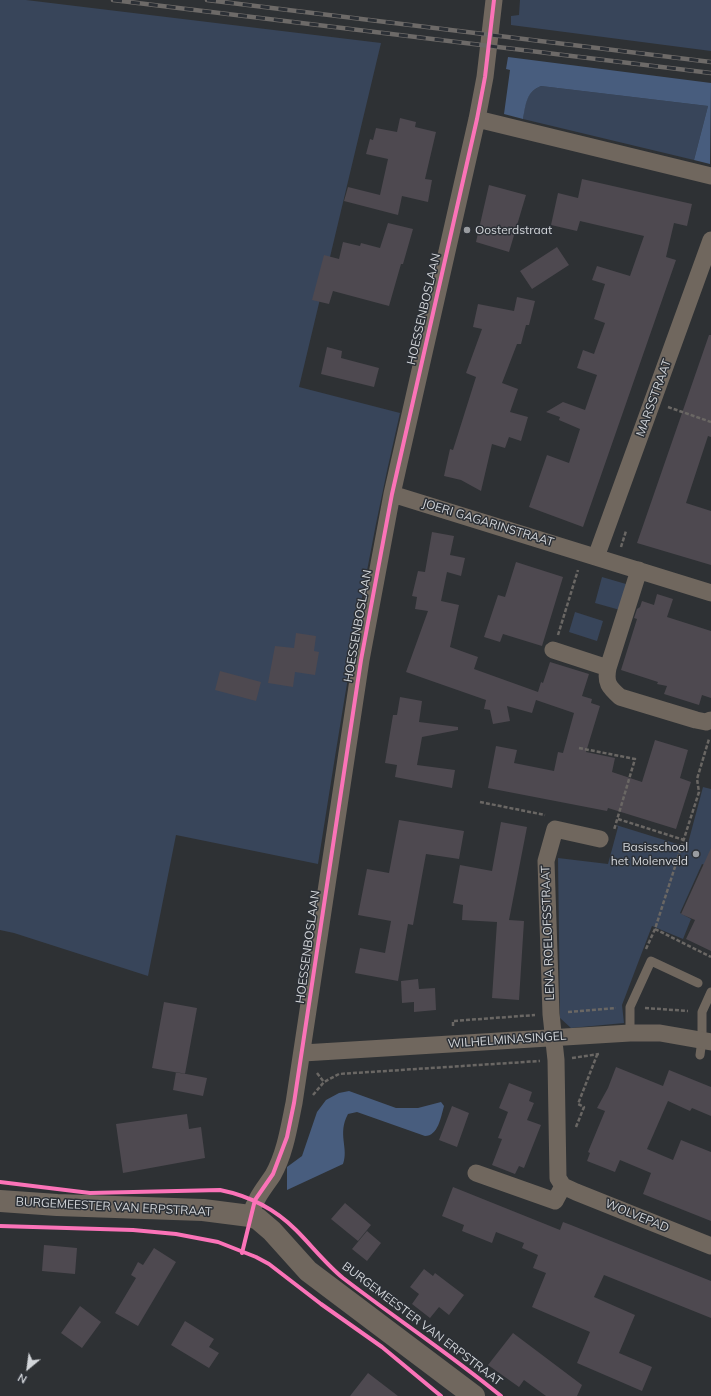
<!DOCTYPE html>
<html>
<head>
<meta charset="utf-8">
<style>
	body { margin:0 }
	#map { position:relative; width:711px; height:1396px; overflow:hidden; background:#2e3134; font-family:Mulish,sans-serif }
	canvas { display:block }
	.north { position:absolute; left:8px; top:1348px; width:40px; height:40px; -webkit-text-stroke:3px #2c3036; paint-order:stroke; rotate:209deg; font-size:11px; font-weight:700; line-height:16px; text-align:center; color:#d3d6da }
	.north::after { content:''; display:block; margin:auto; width:14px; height:18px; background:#d3d6da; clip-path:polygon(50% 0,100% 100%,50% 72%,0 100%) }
</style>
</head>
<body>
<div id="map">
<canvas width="711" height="1396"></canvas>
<div class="north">N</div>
</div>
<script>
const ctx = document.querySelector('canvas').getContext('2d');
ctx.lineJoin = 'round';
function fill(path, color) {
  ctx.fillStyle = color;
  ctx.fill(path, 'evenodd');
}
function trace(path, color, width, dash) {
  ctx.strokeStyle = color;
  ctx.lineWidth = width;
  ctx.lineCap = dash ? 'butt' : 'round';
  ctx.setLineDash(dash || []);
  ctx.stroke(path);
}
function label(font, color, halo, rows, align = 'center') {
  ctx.font = font + ' Mulish,sans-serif';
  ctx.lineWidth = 3;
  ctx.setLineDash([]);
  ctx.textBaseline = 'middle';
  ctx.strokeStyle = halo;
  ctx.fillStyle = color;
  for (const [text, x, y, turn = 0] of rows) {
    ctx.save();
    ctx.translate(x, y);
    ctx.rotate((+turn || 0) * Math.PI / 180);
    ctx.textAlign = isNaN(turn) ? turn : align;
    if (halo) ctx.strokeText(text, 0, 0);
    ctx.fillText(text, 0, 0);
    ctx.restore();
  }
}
const green = new Path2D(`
	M0,0H26L381,43L299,387L400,413C365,562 342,713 318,864L176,835L148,976L14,933L0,930Z
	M520,0H711V51L511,25V16L519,15Z
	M541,86L708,106L694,160L523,119C526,103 525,93 541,86Z
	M602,577L626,584L620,610L595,603Z
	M575,612L603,621L597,641L569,632Z
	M703,787L711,789V861L709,866L702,864L680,913L691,919L683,939L652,926L622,1005L624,1023L571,1028L560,1018L558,858L608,864L618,827L616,825L687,847Z`);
const forest = new Path2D(`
	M508,57L711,83L710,164L694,160L708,106L541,86C526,92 526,104 523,119L504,114L510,70L506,69Z
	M349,1091L396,1108H418L441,1102L444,1106C441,1117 438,1136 425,1136L357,1112L348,1114C337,1134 349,1148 343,1164L287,1190V1167L302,1156L317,1112L326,1100L339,1093Z`);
const building = new Path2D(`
	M400,118L416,122L415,127L436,132L425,179L432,180L428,202L402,196L398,215L344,201L348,187L380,195L388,159L366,154L370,139L373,140L376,128L397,132Z
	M582,179L692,204L687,226L674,223L666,257L676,260L583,527L529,507L547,455L569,463L580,429L559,420L560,417L546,412L563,402L585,410L597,375L577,368L583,350L594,354L605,323L594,319L605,284L592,280L597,266L630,276L644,236L580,221L577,231L551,225L558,193L578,198Z
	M489,185L526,195L509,252L476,242Z
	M388,223L413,229L403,264H401L389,306L333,291L329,304L312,300L324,255L339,259L343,242L360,246L361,243L380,248Z
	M557,247L569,265L532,289L520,271Z
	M517,297L535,301L529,325H526L521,344H517L502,383L518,389L510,412L528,417L521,441L509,437L505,448L492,444L481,491L461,480L444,476L450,449L453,450L476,377L466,373L482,329L473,327L478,304L514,311Z
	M709,335H711V437L708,436L686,503L711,511V565L637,543Z
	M327,347L342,351L341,358L379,368L374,387L321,374Z
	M432,532L454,536L450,555L465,558L461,576L447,572L441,601L459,605L450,647L478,657L474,669L538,692L541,682L543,683L550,662L589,674L582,696L592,699L591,703L600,706L586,752L615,758L612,772L642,782L655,740L688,750L680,778L691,782L676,829L608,808L607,811L488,788L496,746L517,750L514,763L554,771L558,752L563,753L574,713L536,700L532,713L507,706L510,721L493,724L490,710L484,709L486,700L406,672L428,611L415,609L417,597L412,596L418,571L425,572Z
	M516,562L563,577L542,646L503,634L500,642L484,637L498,595L505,597Z
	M657,594L673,599L667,617L711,631V698L702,695L699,705L664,694L667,686L657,684L658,682L621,670L637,619L634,618L637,609L640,607L642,601L654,605Z
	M296,633L316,636L314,651L319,652L315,675L295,672L293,687L268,683L275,646L294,648Z
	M220,671L261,682L256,701L215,690Z
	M400,697L422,701L419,722L458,727V730L422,737L417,765L455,770L452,788L395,777L397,765L385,763L393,715H397Z
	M399,820L464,831L459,859L426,854L413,925L408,924L398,981L355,973L360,948L385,953L391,921L358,915L367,869L389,873Z
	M501,822L527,827L509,920L524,921L519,1000L492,998L497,922L462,920L463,905L453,903L460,865L492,871Z
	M711,848V951L686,939L695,920L681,914Z
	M418,979L419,989L435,988L436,1010L414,1012V1002L402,1003L401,981Z
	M164,1002L197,1008L185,1074L152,1068Z
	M616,1067L663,1086L669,1070L711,1087V1116L692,1108L690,1111L668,1101L647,1149L673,1160L681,1140L711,1152V1221L643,1194L651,1173L620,1160L615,1172L587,1161L590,1153L588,1152L605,1111L597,1108L608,1088Z
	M176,1072L207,1078L203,1096L173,1090Z
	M509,1083L532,1092L529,1101L534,1103L527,1120L541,1125L524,1168L519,1166L515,1174L492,1165L502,1139L498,1138L508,1112L499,1108Z
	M452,1106L469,1113L457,1147L439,1140Z
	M187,1114L189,1129L201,1127L205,1158L123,1173L116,1124Z
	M453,1187L560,1230L563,1222L571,1225L711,1281V1318L604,1275L594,1297L635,1315L619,1353L652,1367L642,1391L577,1363L590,1332L532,1307L546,1273L533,1268L538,1255L522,1248L524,1243L496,1232L492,1243L462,1231L464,1225L442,1216Z
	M345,1203L371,1225L358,1241L331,1219Z
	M367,1231L381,1243L367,1261L352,1249Z
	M44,1245L77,1248L75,1274L42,1271Z
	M154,1248L176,1262L138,1326L115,1313L136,1278L131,1275L138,1262L143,1265Z
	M424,1269L433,1276L435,1273L464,1295L449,1315L439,1307L430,1318L412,1304L419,1294L410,1287Z
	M80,1306L101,1322L82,1348L61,1333Z
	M185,1321L214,1339L209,1347L219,1353L209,1368L171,1345Z
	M513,1333L582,1385L577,1396H546L524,1380L519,1387L488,1365Z
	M368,1373L398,1396H350Z`);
const path = new Path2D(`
	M668,407L711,422
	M621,547L626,531
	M558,635L578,570
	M579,748L635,759L614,830
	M480,802L545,815
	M618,819L684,840
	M655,929L711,957
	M646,949L655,929L699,792L697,779L709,739
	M645,1008L688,1011
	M568,1012L616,1008
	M453,1026V1021L535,1015
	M572,1058L599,1054
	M317,1073L324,1082
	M313,1095L324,1082L339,1074L540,1061
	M576,1127L584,1107L578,1104L597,1055`);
const service = new Path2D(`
	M630,1033V1007L651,961L698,983
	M700,1055L702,1040V1012L711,992`);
const minor = new Path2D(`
	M477,119L711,176
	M392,494L711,593
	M596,557L711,240
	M639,570L608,668C605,683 609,687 620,697L696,720L706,722L711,720
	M553,650L608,668
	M600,839L555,829L546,861L551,1014L556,1060L558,1178L563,1186L576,1192L711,1246
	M303,1053L630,1033H660L711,1042
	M476,1173L555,1201L563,1186
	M250,1216C256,1197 263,1190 273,1175C285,1154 289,1127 294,1103L361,660L392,494L477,119L485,77L494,0`);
const tertiary = new Path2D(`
	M0,1201L57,1205L203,1210L250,1216L258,1219L272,1231L308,1271L474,1396`);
const rail = new Path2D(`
	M113,0L711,73
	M207,0L711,62`);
const cycleway = new Path2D(`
	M0,1182L90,1193L220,1190C250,1196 275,1209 296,1230C312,1246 326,1264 343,1278C395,1318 450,1354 501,1396
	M0,1226L133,1230L176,1234L218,1242L256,1257L269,1264L321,1304L382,1347L441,1396
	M242,1253L255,1200L273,1174L287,1137L294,1103L361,660L392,494L477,119L485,77L494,0`);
const markers = [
	[467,230,4,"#999ca0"],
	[696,854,4,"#999ca0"]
];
const poiNames = [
	["Oosterdstraat",475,230],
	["Basisschool",688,847,"right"],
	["het Molenveld",688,861,"right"]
];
const streetNames = [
	["HOESSENBOSLAAN",424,309,-77],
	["MARSSTRAAT",654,398,-70],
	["JOERI GAGARINSTRAAT",488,523,17],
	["HOESSENBOSLAAN",358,626,-80],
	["LENA ROELOFSSTRAAT",548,933,-92],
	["HOESSENBOSLAAN",308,947,-82],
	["WILHELMINASINGEL",507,1040,-4],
	["BURGEMEESTER VAN ERPSTRAAT",114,1207,3],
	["WOLVEPAD",637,1216,22],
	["BURGEMEESTER VAN ERPSTRAAT",422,1324,37]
];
fill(green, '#38455a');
fill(forest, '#485d7e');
fill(building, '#4e4950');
trace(path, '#6a6764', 2.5, [4, 2]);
trace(service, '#70675e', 9);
trace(minor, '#70675e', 17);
trace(tertiary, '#70675e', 22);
trace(rail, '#6d6a68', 4.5);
trace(rail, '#2c3036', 3, [9]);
trace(cycleway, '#fb73b8', 4);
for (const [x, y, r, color] of markers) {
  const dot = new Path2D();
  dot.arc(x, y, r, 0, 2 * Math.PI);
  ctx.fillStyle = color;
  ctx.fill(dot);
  trace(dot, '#2c3036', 1.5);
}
label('12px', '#d3d6da', '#2c3036', poiNames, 'left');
label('12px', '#d3d6da', '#2c3036', streetNames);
</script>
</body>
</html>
